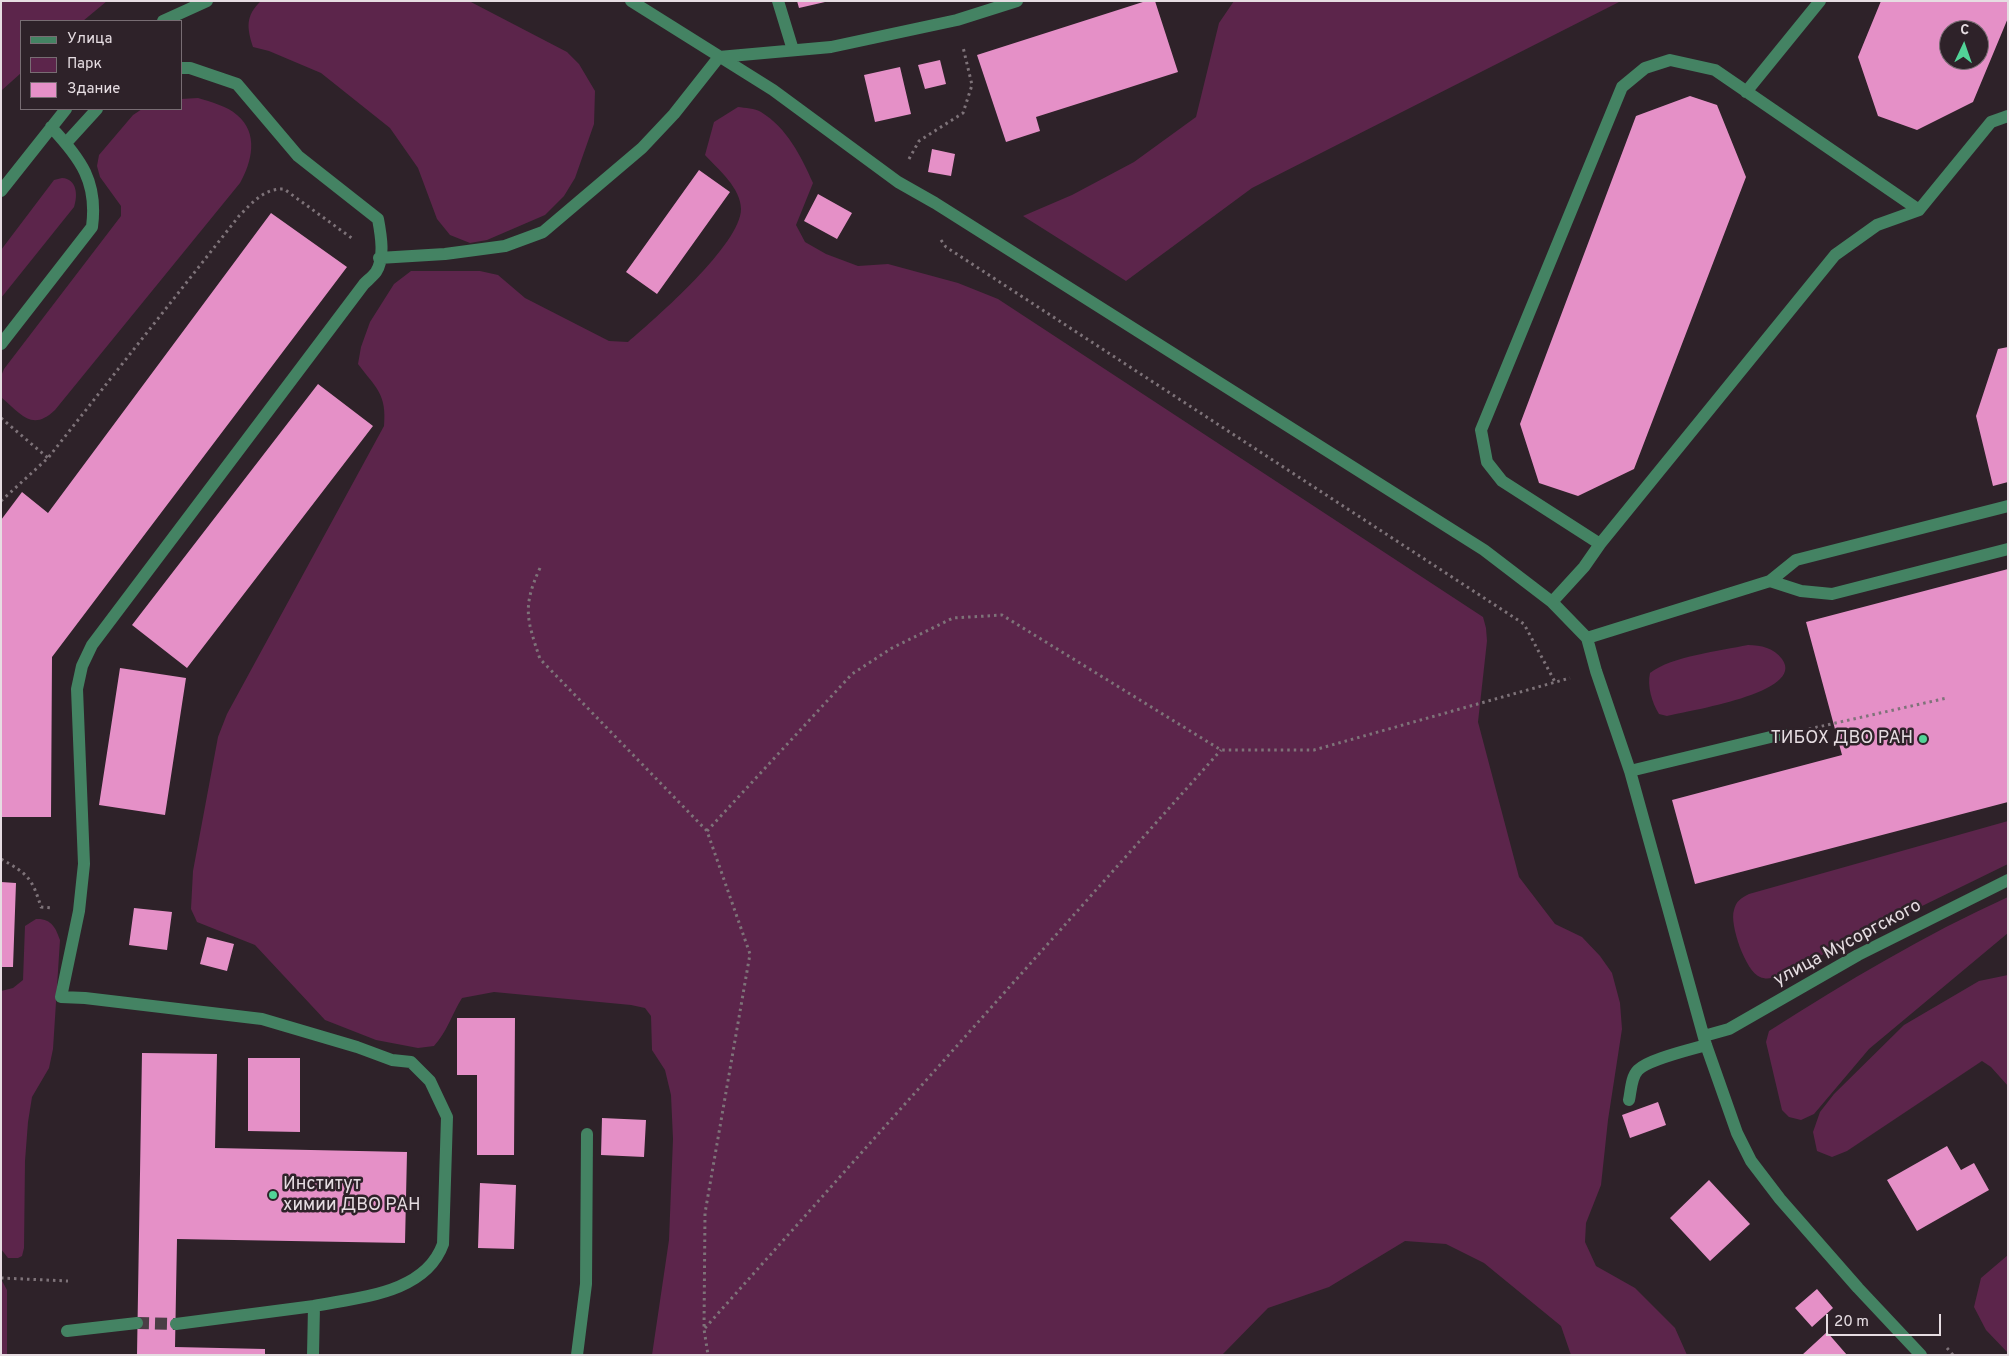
<!DOCTYPE html>
<html>
<head>
<meta charset="utf-8">
<style>
	body { margin:0 }
	#map { position:relative; width:2009px; height:1356px; overflow:hidden; background:#2e2229; font-family:Overpass,sans-serif }
	canvas { display:block }
	.frame { position:absolute; inset:0; border:2px solid #e6dde2; pointer-events:none }
	.legend { position:absolute; left:20px; top:20px; width:162px; height:90px; box-sizing:border-box; background:#2e2229; border:1px solid #786d73; margin:0; padding:6px 9px; list-style:none; font-size:15px; color:#e6dde2 }
	.legend li { display:flex; align-items:center; gap:10px; height:25px }
	.legend b { width:25px; border:1px solid #786d73 }
	.north { position:absolute; left:1939px; top:20px; width:50px; height:50px; box-sizing:border-box; background:#2e2229; border:1px solid #786d73; border-radius:50%; rotate:3deg; font-size:14px; font-weight:700; line-height:20px; text-align:center; color:#e6dde2 }
	.north::after { content:''; display:block; margin:auto; width:18px; height:22px; background:#52d397; clip-path:polygon(50% 0,100% 100%,50% 72%,0 100%) }
	.scale { position:absolute; left:1826px; top:1314px; width:115px; height:22px; box-sizing:border-box; border:2px solid #e6dde2; border-top:0; padding-left:6px; font-size:15px; line-height:18px; white-space:nowrap; color:#e6dde2; -webkit-text-stroke:4px #2e2229; paint-order:stroke }
</style>
</head>
<body>
<div id="map">
<canvas width="2009" height="1356"></canvas>
<div class="frame"></div>
<ul class="legend">
<li><b style="height:6px;background:#448363"></b>Улица</li>
<li><b style="height:14px;background:#5c254b"></b>Парк</li>
<li><b style="height:14px;background:#e590c7"></b>Здание</li>
</ul>
<div class="north">С</div>
<div class="scale">20 m</div>
</div>
<script>
const ctx = document.querySelector('canvas').getContext('2d');
ctx.lineJoin = 'round';
function fill(path, color) {
  ctx.fillStyle = color;
  ctx.fill(path, 'evenodd');
}
function trace(path, color, width, dash) {
  ctx.strokeStyle = color;
  ctx.lineWidth = width;
  ctx.lineCap = dash ? 'butt' : 'round';
  ctx.setLineDash(dash || []);
  ctx.stroke(path);
}
function label(font, color, halo, rows, align = 'center') {
  ctx.font = font + ' Overpass,sans-serif';
  ctx.lineWidth = 5;
  ctx.setLineDash([]);
  ctx.textBaseline = 'middle';
  ctx.strokeStyle = halo;
  ctx.fillStyle = color;
  for (const [text, x, y, turn = 0] of rows) {
    ctx.save();
    ctx.translate(x, y);
    ctx.rotate((+turn || 0) * Math.PI / 180);
    ctx.textAlign = isNaN(turn) ? turn : align;
    if (halo) ctx.strokeText(text, 0, 0);
    ctx.fillText(text, 0, 0);
    ctx.restore();
  }
}
const green = new Path2D(`
	M1,1H107L83,21H21V73L2,90Z
	M261,1H469L567,52L579,64L595,91L594,124L575,178L564,196L545,215L487,240L470,243L450,235L437,219L418,168L390,128L321,73L269,51L253,47C247,28 245,16 261,1Z
	M1234,1H1621L1252,188L1126,281L1023,216L1072,195L1134,162L1196,117L1219,23Z
	M198,98C211,102 227,106 237,115C259,133 252,162 240,183L55,410C32,432 21,414 2,398L1,376L4,369L121,216V206L100,177L97,166L99,155L133,115L142,109H181V99Z
	M738,107C745,108 755,108 761,112C787,128 801,156 813,183L796,225L805,242L826,254L858,266L888,264L958,283L998,299L1483,617L1486,628L1487,641L1478,722L1519,877L1555,924L1582,937L1600,956L1612,973L1620,1003L1622,1029L1608,1120L1601,1185L1586,1223L1585,1242L1596,1266L1635,1288L1675,1328L1687,1355H1571L1561,1326L1484,1263L1446,1244L1405,1241L1329,1287L1268,1308L1222,1355H652L669,1240L673,1139L671,1095L665,1070L652,1050L651,1016L645,1008L631,1005L494,992L462,998C452,1014 447,1032 434,1046L418,1048L376,1040L325,1020L255,945L197,922L191,909L193,871L218,737L227,714L384,426C387,394 376,388 358,364L361,347L370,322L394,284L411,271H480L498,275L525,298L609,341L628,342C656,318 741,244 741,209C741,188 718,169 705,155L714,122Z
	M62,178C77,179 78,195 74,207L1,298V250L54,180Z
	M1748,645C1761,645 1774,648 1782,659C1807,693 1686,711 1667,716L1659,714C1652,703 1647,686 1650,673C1672,656 1720,651 1748,645Z
	M2008,821V864L1787,972C1778,976 1769,981 1760,977C1746,972 1729,924 1734,910C1736,901 1741,898 1749,894Z
	M2008,897V933L1869,1049L1814,1114L1801,1120L1789,1117L1782,1110L1766,1042L1769,1031C1846,982 1924,935 2008,897Z
	M36,919C51,918 56,928 60,940L53,1049L49,1068L32,1097L28,1122L25,1161L24,1248L22,1256L18,1258H8L1,1249V991L13,988L23,980L25,926Z
	M2008,975V1086L1991,1067L1982,1061L1847,1151L1832,1157L1817,1151L1813,1132L1820,1112L1834,1094L1904,1025L1979,981Z
	M2008,1255V1353L1986,1330L1974,1307L1981,1278Z
	M1,1279L7,1290V1355H1Z`);
const building = new Path2D(`
	M797,1H825V2L799,8Z
	M1146,1H1155L1178,72L1036,117L1040,131L1006,142L977,55Z
	M1881,1H2008V18L1973,102L1917,130L1878,116L1858,57ZM1949,30H1979V60H1949Z
	M940,60L946,84L925,89L918,65Z
	M900,67L911,114L875,122L864,75Z
	M1690,96L1717,105L1746,177L1634,469L1578,496L1539,483L1520,424L1636,116Z
	M932,149L955,154L951,176L928,172Z
	M699,170L730,192L657,294L626,272Z
	M818,194L852,213L837,239L804,221Z
	M271,213L347,267L52,657L51,817H1V520L22,492L48,513Z
	M2008,347V482L1993,486L1976,416L1998,349Z
	M318,384L373,426L187,668L132,625Z
	M2008,569V802L1695,884L1672,800L1842,755L1806,622Z
	M120,668L186,678L165,815L99,805Z
	M1,882L16,883L13,967H1Z
	M134,908L172,912L167,950L129,945Z
	M207,937L234,944L227,971L200,964Z
	M457,1018H515L514,1155H477V1075H457Z
	M142,1053L217,1054L215,1148L407,1152L405,1243L177,1239L175,1347L265,1349V1355H137Z
	M248,1058H300V1132L248,1131Z
	M1658,1102L1666,1125L1630,1138L1622,1115Z
	M602,1118L646,1120L644,1157L601,1155Z
	M1947,1146L1961,1170L1974,1163L1989,1190L1917,1231L1887,1180Z
	M1709,1180L1750,1224L1710,1261L1670,1218Z
	M480,1183L516,1185L514,1249L478,1248Z
	M1817,1289L1833,1308L1812,1327L1795,1308Z
	M1827,1332L1847,1355H1802Z`);
const minorTunnel = new Path2D(`
	M137,1323L176,1324`);
const path = new Path2D(`
	M909,159L919,141L963,113L972,85L963,47
	M941,240L946,247L1524,624L1555,682
	M1,418L48,458
	M1,501L48,458L239,216C252,203 264,188 284,189L353,239
	M540,568C522,607 527,620 540,659L707,831L750,954L705,1213L704,1329L708,1355
	M1809,729L1947,698
	M707,831L852,674L892,648L953,618L1002,615L1221,750H1314L1570,678
	M1,859C28,874 32,878 41,907L53,908
	M1,1278L68,1281
	M705,1328L1221,750
	M1947,1348L1953,1355`);
const minor = new Path2D(`
	M631,1L773,90L898,182L935,203L1484,550L1552,602L1587,638L1596,671L1630,771L1706,1045L1737,1133L1751,1161L1780,1199L1858,1288L1921,1355
	M778,1L793,50
	M163,21L207,1
	M181,68H190L237,84L298,156L378,219C381,235 385,258 376,272C373,276 368,280 364,284L92,645L82,666L77,689L84,864L79,911L61,997L85,998L262,1019L357,1047L392,1060L411,1062L430,1081L447,1117L443,1244C425,1294 359,1297 314,1306
	M1746,92L1820,1
	M66,143L97,109
	M1,191L66,109
	M379,258L445,254L505,246L543,232L642,148L674,114L719,57L831,47L957,20L1017,1
	M1,344L92,227C98,182 81,159 51,127
	M1600,544L1502,481L1487,462L1481,430L1622,87L1645,68L1670,60L1715,70L1919,210
	M1770,581L1801,591L1832,594L2008,549
	M1552,602L1584,567L1600,544L1835,255L1877,225L1919,210L1991,122L2008,116
	M1587,638L1770,581L1796,560L2008,506
	M1630,771L1783,734
	M1704,1036L1729,1029L1858,955L2008,880
	M1629,1100C1631,1091 1631,1077 1638,1070C1649,1059 1690,1050 1706,1045
	M176,1324L314,1306L313,1355
	M67,1331L137,1323
	M577,1355L586,1284L587,1134`);
const markers = [
	[1923,739,5,"#52d397"],
	[273,1195,5,"#52d397"]
];
const poiNames = [
	["ТИБОХ ДВО РАН",1913,739],
	["Институт",283,1185,"left"],
	["химии ДВО РАН",283,1206,"left"]
];
const streetNames = [
	["улица Мусоргского",1848,944,-28]
];
fill(green, '#5c254b');
fill(building, '#e590c7');
trace(minorTunnel, '#4a3e45', 12, [12, 6]);
trace(path, '#7e7379', 3, [2.5, 4]);
trace(minor, '#448363', 12);
for (const [x, y, r, color] of markers) {
  const dot = new Path2D();
  dot.arc(x, y, r, 0, 2 * Math.PI);
  ctx.fillStyle = color;
  ctx.fill(dot);
  trace(dot, '#2e2229', 2);
}
label('18px', '#e6dde2', '#2e2229', poiNames, 'right');
label('18px', '#e6dde2', '#2e2229', streetNames);
</script>
</body>
</html>
